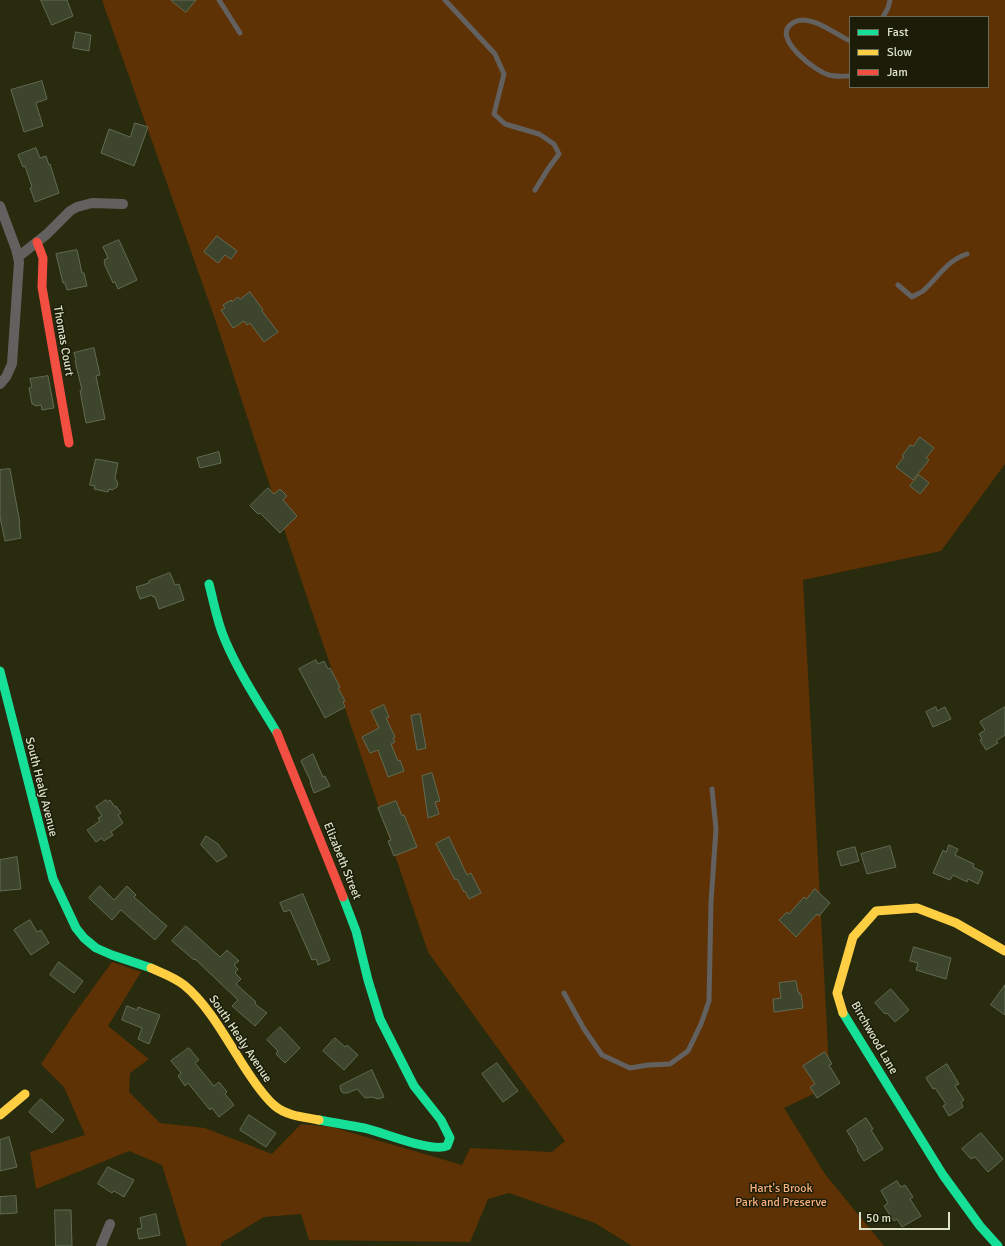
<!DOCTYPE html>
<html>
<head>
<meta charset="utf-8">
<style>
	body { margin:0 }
	#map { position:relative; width:1005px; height:1246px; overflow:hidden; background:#282b0e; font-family:Signika,sans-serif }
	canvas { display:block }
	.legend { position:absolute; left:849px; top:16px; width:140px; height:72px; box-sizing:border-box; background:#1b1d09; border:1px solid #696c55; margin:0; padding:5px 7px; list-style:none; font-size:12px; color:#dee3c8 }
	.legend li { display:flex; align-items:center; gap:8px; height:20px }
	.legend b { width:20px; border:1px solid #696c55 }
	.scale { position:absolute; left:859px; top:1212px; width:91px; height:18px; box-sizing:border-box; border:2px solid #dee3c8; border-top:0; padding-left:5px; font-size:12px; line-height:14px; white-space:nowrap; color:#dee3c8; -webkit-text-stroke:3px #1b1d09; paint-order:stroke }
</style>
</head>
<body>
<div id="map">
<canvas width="1005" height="1246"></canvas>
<ul class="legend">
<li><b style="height:5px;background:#16e098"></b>Fast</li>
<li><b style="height:5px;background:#ffcf43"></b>Slow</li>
<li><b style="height:5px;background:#f24e42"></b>Jam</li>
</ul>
<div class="scale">50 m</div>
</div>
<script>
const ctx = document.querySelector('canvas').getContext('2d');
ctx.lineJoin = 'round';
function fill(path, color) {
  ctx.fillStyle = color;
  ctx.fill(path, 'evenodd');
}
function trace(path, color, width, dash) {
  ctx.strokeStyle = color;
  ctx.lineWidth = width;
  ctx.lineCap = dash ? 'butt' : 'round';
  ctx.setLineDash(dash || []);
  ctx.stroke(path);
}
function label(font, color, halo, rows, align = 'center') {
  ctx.font = font + ' Signika,sans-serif';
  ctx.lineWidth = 3;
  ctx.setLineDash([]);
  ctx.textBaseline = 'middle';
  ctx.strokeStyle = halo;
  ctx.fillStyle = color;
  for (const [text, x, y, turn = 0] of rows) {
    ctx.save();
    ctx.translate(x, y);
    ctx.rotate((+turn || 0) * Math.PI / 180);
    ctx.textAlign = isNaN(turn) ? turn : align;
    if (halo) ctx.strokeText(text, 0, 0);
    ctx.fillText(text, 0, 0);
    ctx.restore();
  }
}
const green = new Path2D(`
	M102,0H1005V464L941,551L803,580L830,1086L784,1108L825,1174L884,1246H632L595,1223L509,1193L488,1199L470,1242L309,1240L301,1214L264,1217L221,1243V1246H187L162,1165L129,1151L36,1189L30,1152L85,1135L64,1087L41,1064L72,1017L112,962L141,972L108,1026L149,1059L130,1073L129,1092L160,1123L205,1128L272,1154L301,1124L332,1127L462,1165L470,1148L552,1152L565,1141L428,952L290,547L215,319ZM850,17H988V87H850Z`);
const building = new Path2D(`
	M41,0H67L73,16L52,25Z
	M171,0H196L186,12Z
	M76,32L91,35L89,51L73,48Z
	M42,81L47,99L36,103L43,126L24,132L11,90Z
	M135,123L148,127L134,166L101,153L109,129L130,137Z
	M36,148L40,158L46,156L49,165L50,164L59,193L35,202L30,188L32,187L25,166L23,167L18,155Z
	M217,236L237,251L231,259L225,255L218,263L204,252Z
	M119,240L137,280L118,289L115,282L113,283L104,263L105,262L104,260L108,258L103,247Z
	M77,250L82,273H84L87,286L67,290L65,283H63L56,254Z
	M250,292L263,310L262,311L278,332L264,342L250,323L247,325L244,321L233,328L221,310L225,308L223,305L231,300L232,302L238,297L240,299Z
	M94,348L100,375L96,376L105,419L86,423L80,391L82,390L75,361L76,360L74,353Z
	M48,376L54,408L42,410L41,405L35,406L34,404H32L29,388L32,387L30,379Z
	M920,437L934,448L926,458L929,460L913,480L896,467L904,457L902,456L910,445L913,446Z
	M219,452L221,463L200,468L197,458Z
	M96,459L118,463L115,478L118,483L117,487L112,490L109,489L108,492L94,489L95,486L90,485Z
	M10,469L20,523H19L21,538L5,541L0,517V470Z
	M919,475L929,483L920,494L910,486Z
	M268,488L274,494L280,489L287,496L283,500L297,516L280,533L260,513L258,514L250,506Z
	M170,573L175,585L179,584L184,600L159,609L155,597H153L152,595L140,599L136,587L149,583V581Z
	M316,660L318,664L324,661L328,669L330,668L340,687L338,688L345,701L343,702L345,707L325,718L299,669Z
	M384,705L389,717L386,718L395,737L393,738L395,742L391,744L398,761L400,760L404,771L388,777L378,750L370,753L362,737L379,728L371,711Z
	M936,707L937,711L945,707L951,719L933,727L926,712Z
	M1005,707V735L996,741L998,743L986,750L980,740L982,739L979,734L985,730L980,722Z
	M420,714L426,748L417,750L411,716Z
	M313,754L323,777L325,776L330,786L314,793L310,782H311L301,761Z
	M432,773L440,801L435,802L439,814L428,818L422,776Z
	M106,800L107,802L110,800L115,807L116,806L121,813L118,815L123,823L111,832L113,835L104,841L102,838L96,842L87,830L100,821L98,818L102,816L96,807Z
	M396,801L402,816L404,815L417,847L394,856L388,841L391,840L378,808Z
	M206,836L218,844L227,856L217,862L201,845Z
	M449,837L467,875L471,873L481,893L469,899L465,891L464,892L457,879L455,880L436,844Z
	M949,845L958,849L955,855L974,864L973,867L983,872L978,884L968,879L967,882L953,875L950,880L933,873L943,850L946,852Z
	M890,846L896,867L867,874L861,854Z
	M855,847L859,861L841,866L837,852Z
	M17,857L21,889L0,891V860Z
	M100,886L114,900L127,886L136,895L134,897L167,926L155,940L121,910L112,920L89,898Z
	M815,889L830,903L819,916L817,914L796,937L779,920L787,912L789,914L804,897L806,899Z
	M303,894L330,960L318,965L316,959L312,960L290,910L284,912L280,903Z
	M30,920L37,932L41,930L49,943L31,955L14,930Z
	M186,926L220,957L227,950L239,961L234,965L238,969L235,973L241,979L236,984L256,1002L255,1004L267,1013L255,1026L232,1006L238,1000L195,959L194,960L172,941Z
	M914,947L951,958L946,979L916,970L918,963L910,961Z
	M59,962L83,981L74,993L50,975Z
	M796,981L798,992H799V994H801L803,1008L774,1012L773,999L781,998L779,983Z
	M1005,985V1015L991,1005Z
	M891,989L909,1010L895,1022L887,1013L885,1014L875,1003Z
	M127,1006L137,1010L138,1007L160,1015L149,1044L138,1039L142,1028L122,1020Z
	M280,1027L300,1048L285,1063L276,1054L278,1051L267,1040Z
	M335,1038L345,1047L347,1045L358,1055L344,1070L323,1051Z
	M189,1048L199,1060L195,1063L214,1086L219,1082L227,1092L225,1094L234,1105L219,1117L212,1108L210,1110L188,1083L185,1086L178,1076L181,1073L171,1061Z
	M825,1052L832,1064L829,1065L840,1083L817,1098L810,1087L815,1084L803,1066Z
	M497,1063L518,1091L503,1102L482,1074Z
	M947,1064L959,1084L955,1086L964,1100L961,1102L963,1107L949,1116L943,1106L946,1104L935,1088L933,1089L926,1078Z
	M372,1070L384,1097L378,1099L372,1097L365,1098L357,1089L347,1093H343L341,1091L340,1086Z
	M41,1099L64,1120L52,1133L29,1112Z
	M249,1115L276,1133L266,1147L240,1130Z
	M866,1118L873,1129L871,1130L883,1149L864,1161L857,1150L858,1149L847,1131Z
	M981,1133L1003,1159L988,1172L975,1157L971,1159L962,1149Z
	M9,1137L17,1167L0,1171V1140Z
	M108,1167L134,1180L124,1197L114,1191L112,1193L98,1184Z
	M897,1181L901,1187L905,1185L913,1197L910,1199L921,1216L902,1227L897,1219L894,1221L884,1206L888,1203L881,1191Z
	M16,1196L17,1213L0,1214V1197Z
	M55,1210H71L72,1246H56Z
	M156,1214L160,1235L139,1239L137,1229L142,1228L140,1218Z`);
const lane = new Path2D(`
	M219,0L240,33
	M445,0L495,54L504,74L494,114L505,124L539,134L554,144L559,154L548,169L535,190
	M883,17L888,8L890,0
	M850,41C835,34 820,21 803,20C797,20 793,22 789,26C776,41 815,71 829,75C836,77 843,76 850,76
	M898,285L912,297C915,295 920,293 923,291C939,277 946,261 967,254
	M564,993L584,1029L602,1055L630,1068L648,1065L670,1064L688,1051L701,1024L709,1001L711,902L716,829L712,789`);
const street = new Path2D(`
	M0,206L16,249L19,262L12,364L6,377L0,384
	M18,257L47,234L70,211L77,207L92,203L123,204
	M101,1246L110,1224`);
const fast = new Path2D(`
	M209,584C214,603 217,622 225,640C239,673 259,703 277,733
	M0,671L53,879L76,928L84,938L96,948L112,955L151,968
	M843,1013L943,1175L980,1226L998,1246
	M319,1120C334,1123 349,1125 364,1128C383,1132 431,1153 447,1146L450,1138L441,1120L414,1086L380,1019L368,980L356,931L343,897`);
const slow = new Path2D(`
	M151,968C162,973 174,977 184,985C209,1005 229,1044 247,1071C255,1083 264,1097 275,1106C287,1116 304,1117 319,1120
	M843,1013L837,993L853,937L876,911L917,908L956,923L1005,951
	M0,1115L25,1094`);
const jam = new Path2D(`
	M37,242L43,258L42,287L69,443
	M277,733L343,897`);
const streetNames = [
	["Thomas Court",63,341,80],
	["South Healy Avenue",41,787,76],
	["Elizabeth Street",342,861,68],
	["Birchwood Lane",874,1038,60],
	["South Healy Avenue",240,1039,56]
];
const parkNames = [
	["Hart's Brook",781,1189],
	["Park and Preserve",781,1203]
];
fill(green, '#5e3204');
fill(building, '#3d462c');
trace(building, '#636a54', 1);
trace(lane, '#626160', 5);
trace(street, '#626160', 10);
trace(fast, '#16e098', 9);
trace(slow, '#ffcf43', 9);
trace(jam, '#f24e42', 9);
label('12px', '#dee3c8', '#1b1d09', streetNames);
label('12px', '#faaf7c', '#1b1d09', parkNames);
</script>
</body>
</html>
